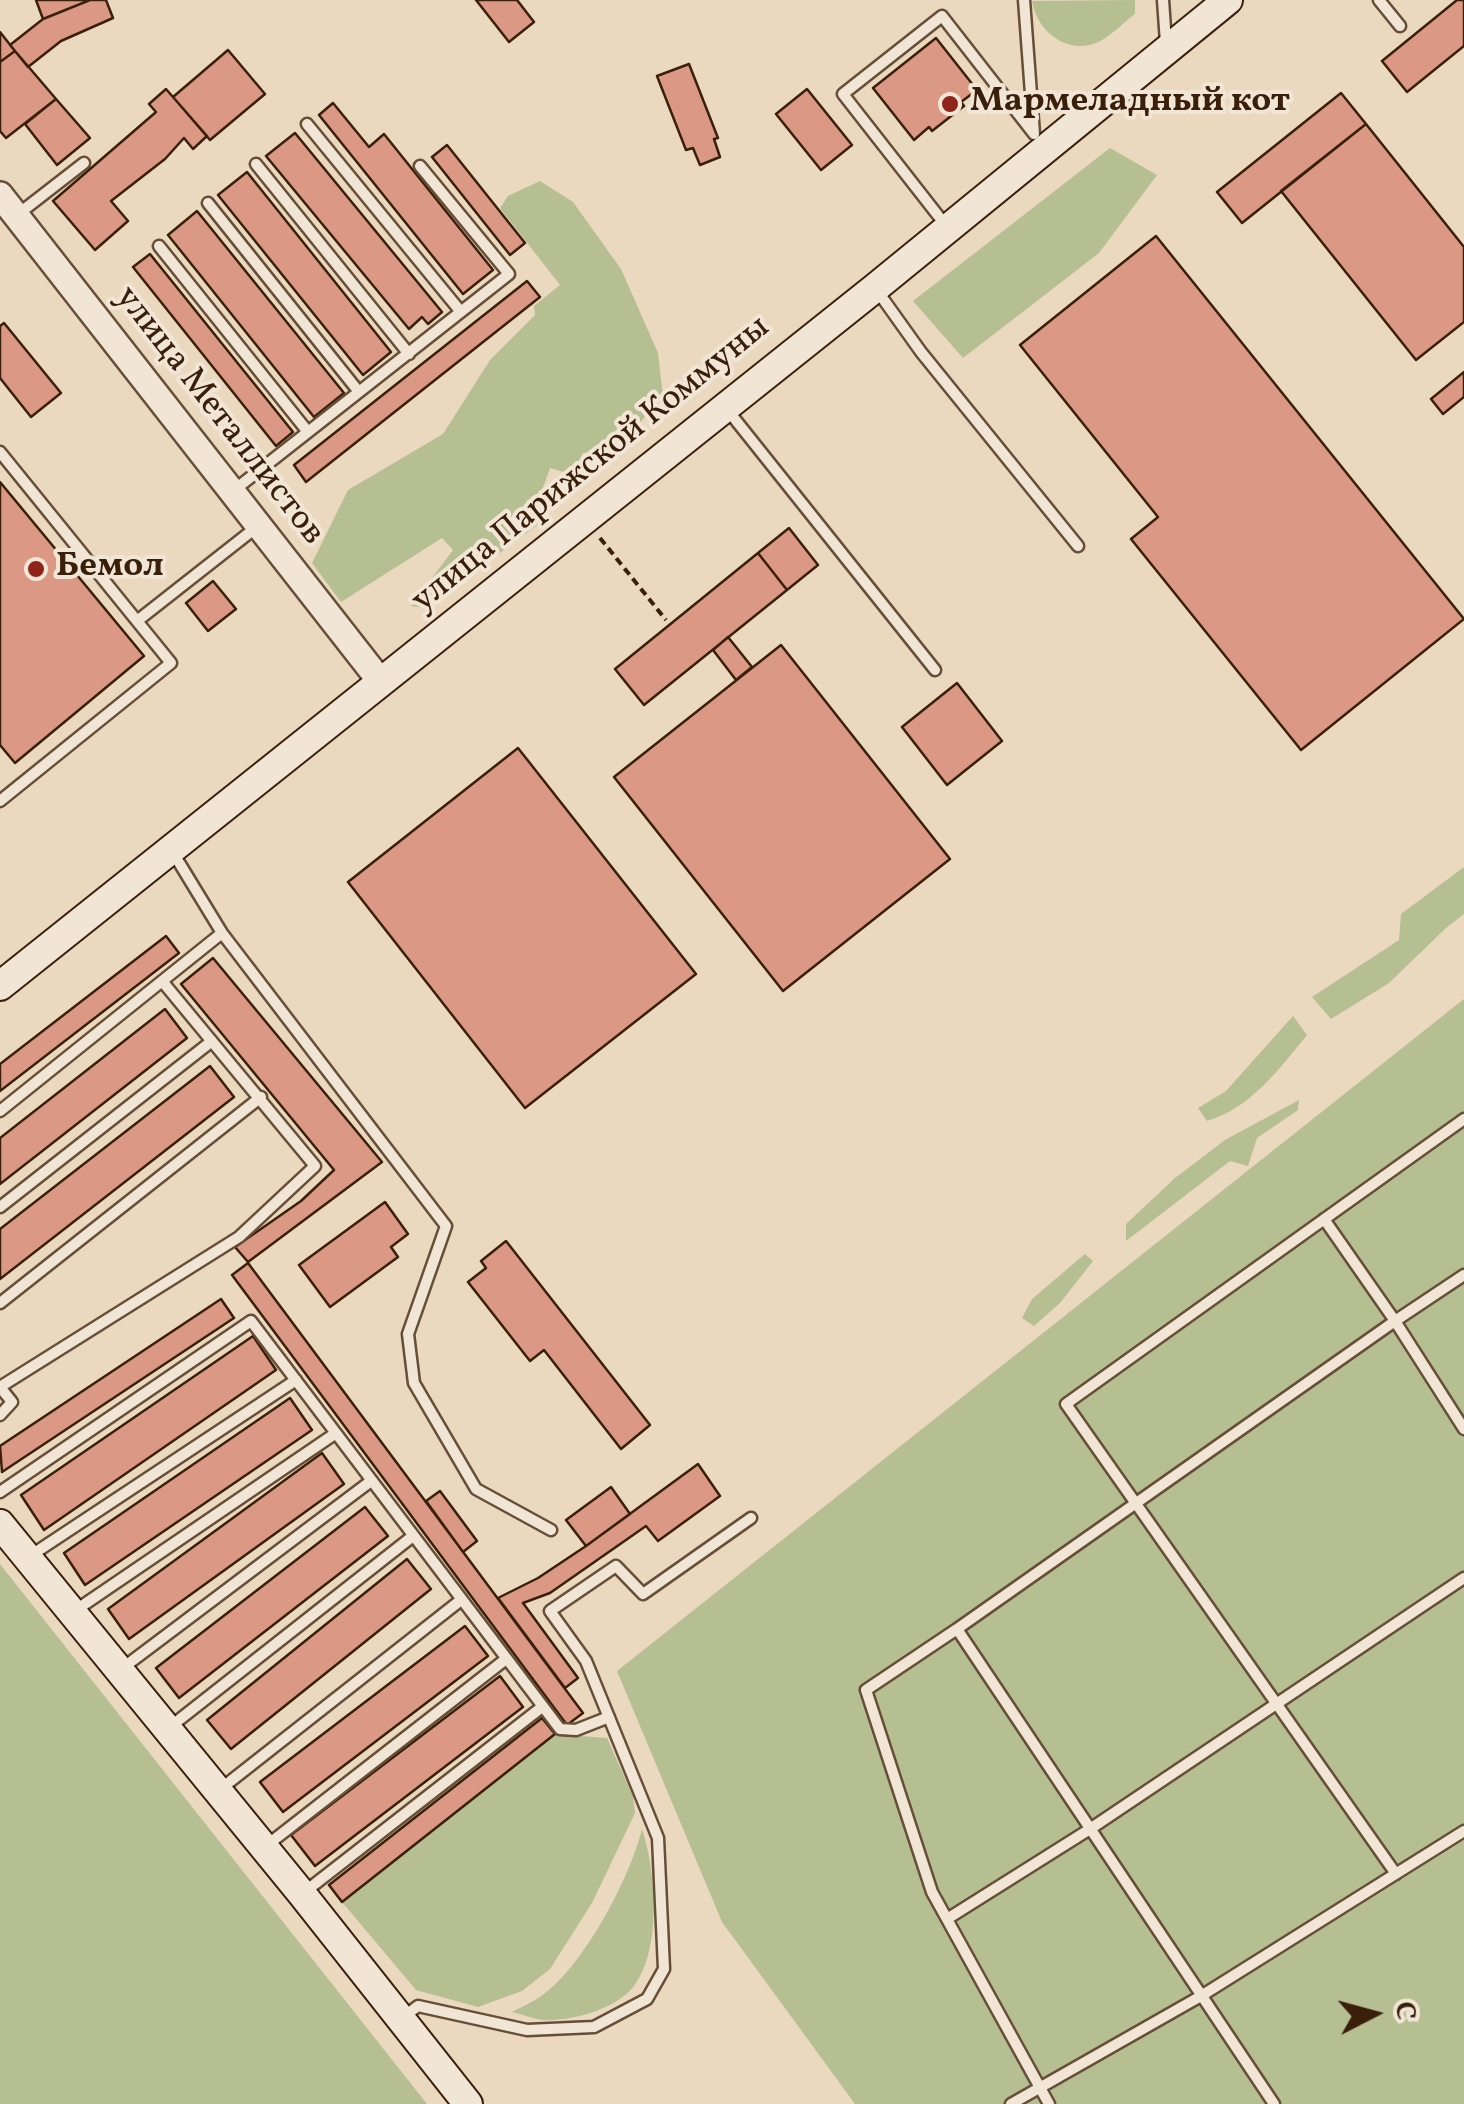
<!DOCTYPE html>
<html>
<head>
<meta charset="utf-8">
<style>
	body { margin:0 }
	#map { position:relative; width:1464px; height:2104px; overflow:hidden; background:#ead8bf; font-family:Vollkorn,serif }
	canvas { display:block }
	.north { position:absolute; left:1324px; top:1964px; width:100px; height:100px; -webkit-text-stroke:8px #f1e6d5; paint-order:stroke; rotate:84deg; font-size:28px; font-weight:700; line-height:40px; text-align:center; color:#3a200a }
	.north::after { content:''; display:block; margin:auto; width:35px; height:45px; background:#3a200a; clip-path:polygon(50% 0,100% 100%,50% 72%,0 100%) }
</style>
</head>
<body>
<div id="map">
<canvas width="1464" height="2104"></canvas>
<div class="north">С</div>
</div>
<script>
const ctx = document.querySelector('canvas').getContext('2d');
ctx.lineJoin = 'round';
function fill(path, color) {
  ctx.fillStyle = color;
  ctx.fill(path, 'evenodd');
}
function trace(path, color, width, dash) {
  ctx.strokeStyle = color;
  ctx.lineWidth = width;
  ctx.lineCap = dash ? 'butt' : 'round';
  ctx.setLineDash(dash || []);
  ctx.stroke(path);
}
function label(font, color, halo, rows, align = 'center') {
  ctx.font = font + ' Vollkorn,serif';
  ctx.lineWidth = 8;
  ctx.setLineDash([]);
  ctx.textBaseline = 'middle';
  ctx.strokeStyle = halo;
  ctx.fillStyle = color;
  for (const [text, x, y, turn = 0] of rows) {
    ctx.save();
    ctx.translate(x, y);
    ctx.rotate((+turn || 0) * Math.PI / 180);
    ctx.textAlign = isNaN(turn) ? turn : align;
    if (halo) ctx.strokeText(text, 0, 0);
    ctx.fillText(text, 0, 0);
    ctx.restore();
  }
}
const green = new Path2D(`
	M1135,0V14C1123,23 1110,37 1096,43C1065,55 1036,29 1032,1Z
	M1110,148L1157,175L1099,253L963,358L913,301Z
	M540,181L573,202L621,269L658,353L663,397L627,437L582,454L578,476L550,468L540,496L544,520L426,608L411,606L453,550L442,538L341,602L312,563L348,490L443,434L490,360L535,315L534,306L560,285L500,208L508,196Z
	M1464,867V914L1446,928L1389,983L1331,1019L1312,997L1399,940L1401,914Z
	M1464,999V2104H855L722,1922L617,1671Z
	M1293,1016L1307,1035C1279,1069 1251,1108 1207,1121L1198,1108L1226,1091Z
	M1299,1100L1298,1110L1257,1138L1248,1166L1230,1161L1126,1241V1224L1175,1178L1225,1140Z
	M1085,1254L1093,1261L1060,1303L1034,1326L1022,1318L1032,1299Z
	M0,1564L427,2104H0Z
	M555,1734L607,1738L633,1796L635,1813L592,1903L550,1969L522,1991L478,2007L416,1990L342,1902Z
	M642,1829C656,1871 662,1949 634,1986C617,2009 570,2022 542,2020C533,2019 522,2014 512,2012C522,2007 532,2002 540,1997C583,1968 630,1878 642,1829Z`);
const building = new Path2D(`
	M36,0H90L43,19Z
	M90,0H106L113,18L61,41L28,67L10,45L43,19Z
	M476,0H517L534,22L509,42Z
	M1457,0H1464V46L1407,92L1382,61Z
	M0,32L15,51L0,62Z
	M936,38L977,90L961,102L964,106L932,131L929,127L914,140L873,88Z
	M228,50L265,94L210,140L173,97Z
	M15,51L56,99L6,138L0,131V62Z
	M689,64L718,138L714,139L720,157L700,165L693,148L686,150L657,76Z
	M166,89L207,136L193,149L184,138L165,159L111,201L128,221L95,250L53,201L156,112L149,104Z
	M807,89L852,145L821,170L776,114Z
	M1341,93L1366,124L1242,223L1217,192Z
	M56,99L90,138L57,165L25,124Z
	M333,103L369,147L384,134L493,270L463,294L319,115Z
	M1366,124L1464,247V322L1416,360L1281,191Z
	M295,133L442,312L428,324L422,317L409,329L266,156Z
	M447,145L525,243L510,255L432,157Z
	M247,172L391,352L363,375L218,195Z
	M197,211L344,393L314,417L168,235Z
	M1156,236L1464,619L1301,750L1131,539L1158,517L1020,345Z
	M150,254L293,432L276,446L133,267Z
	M527,281L540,297L306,482L294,465Z
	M4,323L61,393L31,417L0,378V326Z
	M1464,372V397L1443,414L1431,399Z
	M0,482L144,656L15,763L0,745Z
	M789,528L818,565L787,590L758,553Z
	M758,553L787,590L644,705L615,669Z
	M213,581L236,609L208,631L186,603Z
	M728,637L752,667L736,680L713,650Z
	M781,645L950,859L783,991L614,777Z
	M957,683L1002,741L947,785L902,727Z
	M518,748L696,974L525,1108L348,882Z
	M166,936L179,953L0,1091V1064Z
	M213,958L382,1162L248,1262L235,1247L301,1201L334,1170L181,984Z
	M165,1009L187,1038L0,1184V1138Z
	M210,1066L234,1097L0,1279V1229Z
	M385,1202L408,1234L391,1247L398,1257L330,1307L299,1265Z
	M506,1241L650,1425L621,1449L544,1350L530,1361L468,1282L486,1268L481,1261Z
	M248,1263L583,1713L567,1725L232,1275Z
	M221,1299L234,1318L2,1472L0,1446Z
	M253,1336L276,1370L44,1530L21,1495Z
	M290,1398L312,1430L85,1585L64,1553Z
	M322,1453L344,1484L129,1639L108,1609Z
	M698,1464L720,1496L658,1541L646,1526L550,1593L523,1603L578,1678L565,1688L498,1598L538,1578L586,1546Z
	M611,1487L630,1514L586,1546L566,1520Z
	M440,1491L477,1541L463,1552L426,1501Z
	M365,1507L388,1536L179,1698L156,1668Z
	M407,1559L431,1589L231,1749L207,1720Z
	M465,1626L488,1656L283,1812L260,1782Z
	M500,1676L523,1707L315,1866L291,1835Z
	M542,1718L555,1734L342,1902L329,1885Z`);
const path = new Path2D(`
	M600,538L666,620`);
const service = new Path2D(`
	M1024,0L1034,134
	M1163,0L1166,43
	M1379,0L1400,26
	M307,124L461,312
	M256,164L409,354
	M208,203L359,392
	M17,215L84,163
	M947,227L843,94L942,16L1034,134
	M159,246L308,432
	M876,289L921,352L1078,546
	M726,408L935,670
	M0,452L171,663L0,801
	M233,491L509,274L420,166
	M137,621L258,526
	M172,851L222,933L446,1226L408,1334L414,1383L476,1489L551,1530
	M0,1111L222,933
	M0,1207L212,1041
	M1324,1219L1395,1321L1464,1275
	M0,1303L261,1097
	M0,1415L12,1402L0,1387L239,1237L315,1166L162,981
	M0,1492L251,1321L560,1729L576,1730L609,1717
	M30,1556L296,1380
	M76,1610L336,1433
	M957,1629L866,1690L932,1892L1049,2104
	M120,1670L371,1481
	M170,1727L413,1536
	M218,1791L461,1600
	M266,1846L506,1659
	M1396,1874L1066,1404L1464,1119
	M302,1894L542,1707
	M947,1919L1090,1829L1464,1578
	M402,2018L418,2006L527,2030L594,2027L647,1999L664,1969L658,1838L586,1661L550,1611L616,1566L643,1594L751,1518
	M1011,2104L1201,1996L1464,1831
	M1274,2104L957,1629L1395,1321L1464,1429`);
const tertiary = new Path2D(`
	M0,195L381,682`);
const secondary = new Path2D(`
	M0,986L875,288L1228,0
	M0,1524L302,1894L468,2104`);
const markers = [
	[950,104,10,"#8f2418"],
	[36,569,10,"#8f2418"]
];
const poiNames = [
	["Мармеладный кот",970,104],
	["Бемол",56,569]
];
const streetNames = [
	["улица Металлистов",218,417,52],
	["улица Парижской Коммуны",592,466,-39]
];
fill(green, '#b6bf92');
fill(building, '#db9884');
trace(building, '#3a200a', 2.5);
trace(service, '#664e37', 15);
trace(tertiary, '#664e37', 30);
trace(secondary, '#3a200a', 32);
trace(path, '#3a200a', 4, [8, 5]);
trace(service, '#f1e6d5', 10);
trace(tertiary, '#f1e6d5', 25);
trace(secondary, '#f1e6d5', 28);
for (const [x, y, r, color] of markers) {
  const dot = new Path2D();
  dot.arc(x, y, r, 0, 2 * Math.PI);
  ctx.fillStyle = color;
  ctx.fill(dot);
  trace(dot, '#f1e6d5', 4);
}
label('bold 35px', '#3a200a', '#f1e6d5', poiNames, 'left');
label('35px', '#3a200a', '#f1e6d5', streetNames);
</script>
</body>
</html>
